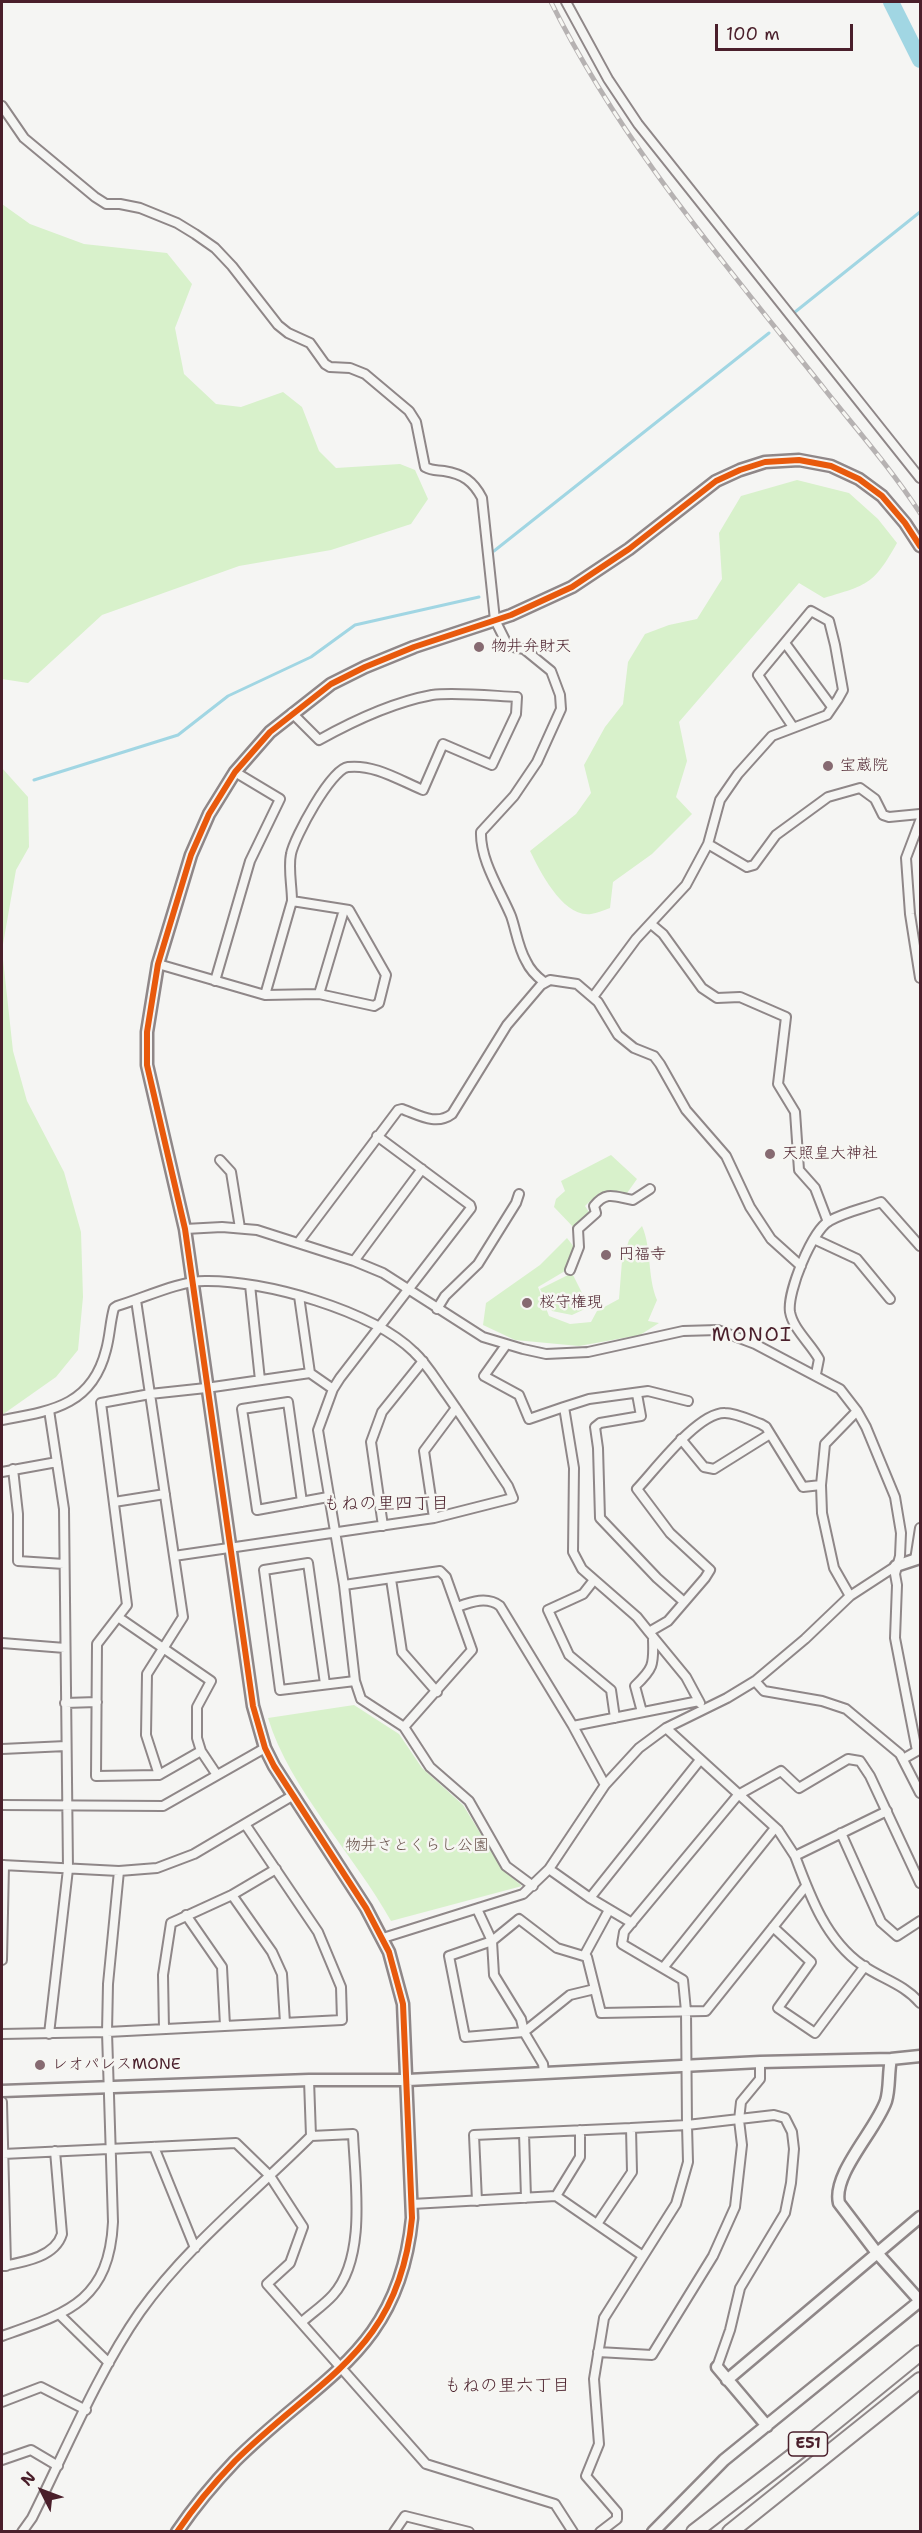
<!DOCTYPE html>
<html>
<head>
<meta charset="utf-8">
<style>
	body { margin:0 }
	#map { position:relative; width:922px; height:2533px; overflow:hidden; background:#f5f5f3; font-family:"Shantell Sans",sans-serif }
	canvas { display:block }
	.frame { position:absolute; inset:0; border:3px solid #4a1f2b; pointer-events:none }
	.north { position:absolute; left:12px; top:2461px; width:60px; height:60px; -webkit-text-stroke:4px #f6f6f2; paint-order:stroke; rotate:312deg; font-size:16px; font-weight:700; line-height:24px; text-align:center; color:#4a1f2b }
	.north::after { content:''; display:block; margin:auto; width:21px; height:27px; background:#4a1f2b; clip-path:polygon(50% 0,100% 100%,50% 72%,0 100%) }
	.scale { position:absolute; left:715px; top:24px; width:138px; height:27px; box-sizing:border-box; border:3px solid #4a1f2b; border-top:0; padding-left:8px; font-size:18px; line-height:21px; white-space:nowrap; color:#4a1f2b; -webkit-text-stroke:4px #f6f6f2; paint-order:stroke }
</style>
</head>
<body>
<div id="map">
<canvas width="922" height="2533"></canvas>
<div class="frame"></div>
<div class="north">N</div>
<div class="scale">100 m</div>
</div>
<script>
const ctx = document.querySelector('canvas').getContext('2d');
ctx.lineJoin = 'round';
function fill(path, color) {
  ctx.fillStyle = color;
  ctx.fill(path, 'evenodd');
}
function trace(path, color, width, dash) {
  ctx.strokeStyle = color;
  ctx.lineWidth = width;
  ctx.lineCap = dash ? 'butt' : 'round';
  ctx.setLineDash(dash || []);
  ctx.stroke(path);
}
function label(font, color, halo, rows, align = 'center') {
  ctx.font = font + ' "Shantell Sans","Klee One",sans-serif';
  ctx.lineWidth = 5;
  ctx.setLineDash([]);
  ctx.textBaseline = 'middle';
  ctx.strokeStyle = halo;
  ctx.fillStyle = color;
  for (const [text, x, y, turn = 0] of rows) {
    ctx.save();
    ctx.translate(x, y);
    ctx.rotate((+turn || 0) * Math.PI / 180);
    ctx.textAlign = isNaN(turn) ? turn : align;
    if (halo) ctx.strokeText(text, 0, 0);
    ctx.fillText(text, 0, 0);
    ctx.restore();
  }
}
const green = new Path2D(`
	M2,204L30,224L84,244L167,253L192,284L175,328L184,374L216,404L241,407L283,392L302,407L319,451L336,468L400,464L415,470L428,499L411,524L331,550L239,566L102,615L28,683L2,679Z
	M797,480L849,493L878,519L897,543C874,584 868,585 824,598L799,583L679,722L687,761L676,797L692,814L652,854L613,882L610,908C604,910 597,913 591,914C563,918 540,871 530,851L576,814L591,793L584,765L605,727L623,704L628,662L645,634L669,625L697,619L722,579L719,533L741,496Z
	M2,768L28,797L29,847L16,870L2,950L13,1051L27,1101L64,1172L81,1232L83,1297L78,1350L56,1377L2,1415Z
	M611,1155L637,1179L625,1196C603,1187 601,1191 585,1206L591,1215L575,1229L554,1207L556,1199L565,1191L561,1181Z
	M642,1226C652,1249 647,1276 657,1300L648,1321L659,1323L640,1335L579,1346L515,1340L483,1325L486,1303L540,1265L567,1238L574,1247L565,1271L538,1287L549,1316L570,1324L591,1322L597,1311L619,1299L622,1261L629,1240Z
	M572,1273L589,1307L572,1315L552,1311L540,1289Z
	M354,1705L399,1734L422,1768L463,1805L503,1870L522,1886L391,1921C354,1854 290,1790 268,1718Z`);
const stream = new Path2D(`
	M795,312L920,212
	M494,551L769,333
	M34,780L178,735L228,696L311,657L355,625L479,597`);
const river = new Path2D(`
	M891,2L920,60`);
const street = new Path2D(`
	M566,2L608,79L638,124L920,478
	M2,106L24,138L95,197L106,204H120L140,208L177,223L195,234L215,248L232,266L278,325L288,333L310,343L325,364L330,367L350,368L365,374L409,411L416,422L425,467C432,471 437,470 444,471C463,474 473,481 482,498L495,620L508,646L524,649L551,671L560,695L561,709L537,762L514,796L481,832C480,860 500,890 511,916C516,930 518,947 526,961C530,970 536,976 544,982
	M785,643L832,707
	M920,821L906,858L910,914L920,978
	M708,844L747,867L754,865L776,835L828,797L860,788L875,799L883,815L889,817L920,814
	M651,924L663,934L702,988L717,998L740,997L786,1017L778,1084L795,1112L799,1170L815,1188L828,1222
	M158,964L265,995L319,994L374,1006L379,1003L386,975L349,910L292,901C292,886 288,868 291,854C294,838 331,769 348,767C374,764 399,780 423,790L443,744L492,765L516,714L517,697C494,696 454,692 432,695C394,702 353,721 319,740L292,713
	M215,981L250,861L280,799L235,772
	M319,994L344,910
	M265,995L292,901
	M593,997L636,939L686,885L708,844L720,800L738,774L772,736L827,715L838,699L843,690L835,645L829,621L811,611L758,675L793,727
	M220,1160L231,1172L240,1228
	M185,1229L222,1227L257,1230L354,1261L383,1273L483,1337L523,1349L546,1354L588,1352L683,1331L718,1330L755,1344L840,1389L857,1411L866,1427L895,1497L901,1533L900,1556L895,1574L897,1585L895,1638L917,1751L903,1759
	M814,1239L857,1259L890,1299
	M298,1243L398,1110L402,1109C419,1115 436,1126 452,1114L507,1025L541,985L550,980L577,984L598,1002L618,1035L634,1048L654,1056L660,1064L686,1110L726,1156L750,1207L771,1239L801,1266
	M354,1261L422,1169
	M570,1270L579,1247L578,1229L596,1213L594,1206C607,1190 615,1197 633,1200L650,1189
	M250,1285L260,1380
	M299,1296L310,1373L333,1389
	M136,1300L150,1394L206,1388L310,1373
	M437,1309L445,1296L478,1264L516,1203L519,1194
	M506,1345L484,1376L519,1395L529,1419L564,1407
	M816,1374L819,1359C811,1344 793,1329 790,1312C787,1292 812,1231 829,1221C845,1212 865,1208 881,1202L920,1246
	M637,1394L641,1416L600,1423L595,1427L598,1448L600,1518L657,1578L683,1601
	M688,1401L648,1391L589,1399L564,1407L574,1468L573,1552L582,1569L637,1617L649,1632L668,1621L705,1578L710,1570L670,1533L637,1489C655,1470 698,1412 725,1413C736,1413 750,1420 761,1424L766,1427L803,1487L821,1485
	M2,1420C51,1411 92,1406 106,1350C110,1336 110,1322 114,1308L117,1306C144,1298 179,1281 205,1281C264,1280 371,1310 414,1352C427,1364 436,1380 447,1395C468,1425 488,1456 508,1486L513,1498L434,1518L174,1556
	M681,1439L704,1467L714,1469L770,1434
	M13,1469L18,1514V1561L64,1564
	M2,1472L57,1462
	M114,1502L165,1494
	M302,1502L288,1402L242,1409L257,1510L328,1497
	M434,1518L424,1451L456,1408
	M383,1526L371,1442L382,1412L423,1361
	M915,1560L920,1528
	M391,1579L402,1652L437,1692
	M594,1580L583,1594L548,1610L569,1655L611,1690L615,1718
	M344,1585L440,1571L446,1577L472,1650L404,1727L361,1699L355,1681L344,1585L318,1430L333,1389L340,1378L471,1208L470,1205L377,1136
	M850,1596L834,1568L822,1513L821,1485L825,1444L857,1411
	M457,1607C471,1602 487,1596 500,1606L573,1726L605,1785
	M118,1617L211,1681L197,1707V1738L201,1751
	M649,1632L686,1677L700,1703
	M2,1643L65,1648
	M755,1681L764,1691L822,1701L846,1709L900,1754L920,1793
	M325,1684L308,1563L264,1570L280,1690L355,1681
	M65,1703L97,1702
	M642,1712L635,1686C653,1669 654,1665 653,1640
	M573,1726L699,1701
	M404,1727L430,1767L469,1801L506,1866L533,1886
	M666,1728L778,1830L795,1856
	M2,1749L66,1746
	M159,1775L146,1735L147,1674L183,1617L150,1394L101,1403L127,1605L97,1644L96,1776L159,1775L201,1751L217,1775
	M2,1805L163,1806L265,1748
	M887,1811L795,1856C810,1896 826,1940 862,1965C882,1979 904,1984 920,2003
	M841,1833L881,1922L897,1936L920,1921
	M2,1865L119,1871L157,1868L194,1854L292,1796
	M549,1869L590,1898L632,1923
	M232,1895L272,1952L282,1974L285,2023
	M590,1898L700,1760
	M477,1909L492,1941L494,1975L521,2019L524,2032L543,2064L544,2072
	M186,1915L222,1967L225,2026
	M773,1927L811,1962L778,2008L815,2033L865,1966
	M383,1938L523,1894L549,1869L605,1785L639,1748L666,1728L727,1698L755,1681L805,1639L850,1596L896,1566
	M584,1956L609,1910
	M2,1960L4,1865
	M663,1968L775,1828
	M595,1989L570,1995L524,2032L465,2037L449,1956L492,1941L519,1919L557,1948L587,1957L601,2013L706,2011L806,1886
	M164,2029L163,1975L171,1923L232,1895L276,1869
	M2,2034L107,2032L342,2020L341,1987L318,1932L245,1824
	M49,2034L68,1869L64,1509L49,1410
	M2,2102L6,2266
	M524,2133L526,2198
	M154,2147L195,2248
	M3,2154L236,2143L270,2176L303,2227L290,2263L267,2284L426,2464L555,2504L573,2532
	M556,2196L580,2157V2130
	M477,2201L474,2135L631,2128L632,2172L597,2224
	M412,2204L556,2196L643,2256
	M3,2266C24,2262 55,2257 62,2234L55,2151
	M60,2315L109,2363
	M302,2322C312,2313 324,2305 333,2295C367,2257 355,2181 353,2134L311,2136
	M2,2336C67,2313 109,2302 113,2222L107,2032L108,1984L119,1871
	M598,2352L652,2355L713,2256L735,2207L742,2145L739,2120L741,2102L760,2079V2062
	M717,2367L730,2330L740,2288L785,2213L791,2183L794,2149L792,2132L785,2118L774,2115L687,2125L686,2011L683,1980L622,1944L624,1932L738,1795L781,1771L799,1788L848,1759L860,1761L870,1776L920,1883
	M2,2402L41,2387L86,2410
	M2,2460L31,2450L58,2466
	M22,2532L32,2518C65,2452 98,2372 140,2312C187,2246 254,2193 311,2136L309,2080
	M394,2532L405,2516L469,2532
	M600,2532L617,2519V2512L586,2476L599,2444L594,2379L604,2318L676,2204L688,2162L687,2125L631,2128`);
const secondary = new Path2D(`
	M896,1566L920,1558
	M891,2059C888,2073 890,2088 886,2101C876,2130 832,2174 839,2203L877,2253L920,2301
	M2,2091L309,2080H408L760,2062L891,2059L920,2056
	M717,2367L767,2426
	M727,2380L920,2217
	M177,2532C194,2507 214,2483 235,2461C319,2377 399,2352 412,2218L403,2004L389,1952L366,1908L274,1766L265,1748L253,1706L185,1229L147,1065V1032L158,964L191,855L209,814L235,772L270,732L331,684L365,667L414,647L511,615L572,587L629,549L716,481L740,470L765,462L799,460L831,466L859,479L882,496L905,523L920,546
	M653,2532L724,2460L920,2301`);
const highway = new Path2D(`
	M694,2532L807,2445L920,2353
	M730,2532L920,2380`);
const rail = new Path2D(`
	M551,2C622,145 727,266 826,391C858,431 892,470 920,513`);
const cycleway = new Path2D(`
	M177,2532C194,2507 214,2483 235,2461C319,2377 399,2352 412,2218L403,2004L389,1952L366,1908L274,1766L265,1748L253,1706L185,1229L147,1065V1032L158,964L191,855L209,814L235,772L270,732L331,684L365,667L414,647L511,615L572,587L629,549L716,481L740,470L765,462L799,460L831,466L859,479L882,496L905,523L920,546`);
const markers = [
	[479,647,6,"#866a71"],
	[828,766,6,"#866a71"],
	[770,1154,6,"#866a71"],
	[606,1255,6,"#866a71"],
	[527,1303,6,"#866a71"],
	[40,2065,6,"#866a71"]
];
const shields = [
	[808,2444,39]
];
const shieldNames = [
	["E51",808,2444]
];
const poiNames = [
	["物井弁財天",491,647],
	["宝蔵院",840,766],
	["天照皇大神社",782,1154],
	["円福寺",618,1255],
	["桜守権現",539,1303],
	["レオパレスMONE",52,2065]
];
const parkNames = [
	["物井さとくらし公園",417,1846]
];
const neighbourhoodNames = [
	["もねの里四丁目",386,1504],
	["もねの里六丁目",507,2386]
];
const quarterNames = [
	["MONOI",752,1336]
];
fill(green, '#d8f1cb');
trace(stream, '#a1d6e3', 3);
trace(river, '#a1d6e3', 16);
trace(street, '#8f8788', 12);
trace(secondary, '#8f8788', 15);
trace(highway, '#8f8788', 18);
trace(street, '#f5f5f3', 8);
trace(secondary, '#f5f5f3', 10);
trace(highway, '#f5f5f3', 14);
trace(rail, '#b6b2b2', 5);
trace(rail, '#f6f6f2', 3, [9]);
trace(cycleway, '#e8590c', 6);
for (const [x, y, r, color] of markers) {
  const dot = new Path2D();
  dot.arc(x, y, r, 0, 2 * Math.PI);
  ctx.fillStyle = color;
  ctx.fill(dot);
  trace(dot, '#f6f6f2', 2);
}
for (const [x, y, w] of shields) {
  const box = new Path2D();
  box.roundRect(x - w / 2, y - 12, w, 24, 4.5);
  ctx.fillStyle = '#f6f6f2';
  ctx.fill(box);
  trace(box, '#4a1f2b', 1.5);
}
label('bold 15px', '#4a1f2b', null, shieldNames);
label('16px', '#4a1f2b', '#f6f6f2', poiNames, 'left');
label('16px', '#68524b', '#f6f6f2', parkNames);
label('18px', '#4a1f2b', '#f6f6f2', neighbourhoodNames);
ctx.letterSpacing = '1.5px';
label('20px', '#4a1f2b', '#f6f6f2', quarterNames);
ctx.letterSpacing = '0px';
</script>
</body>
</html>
